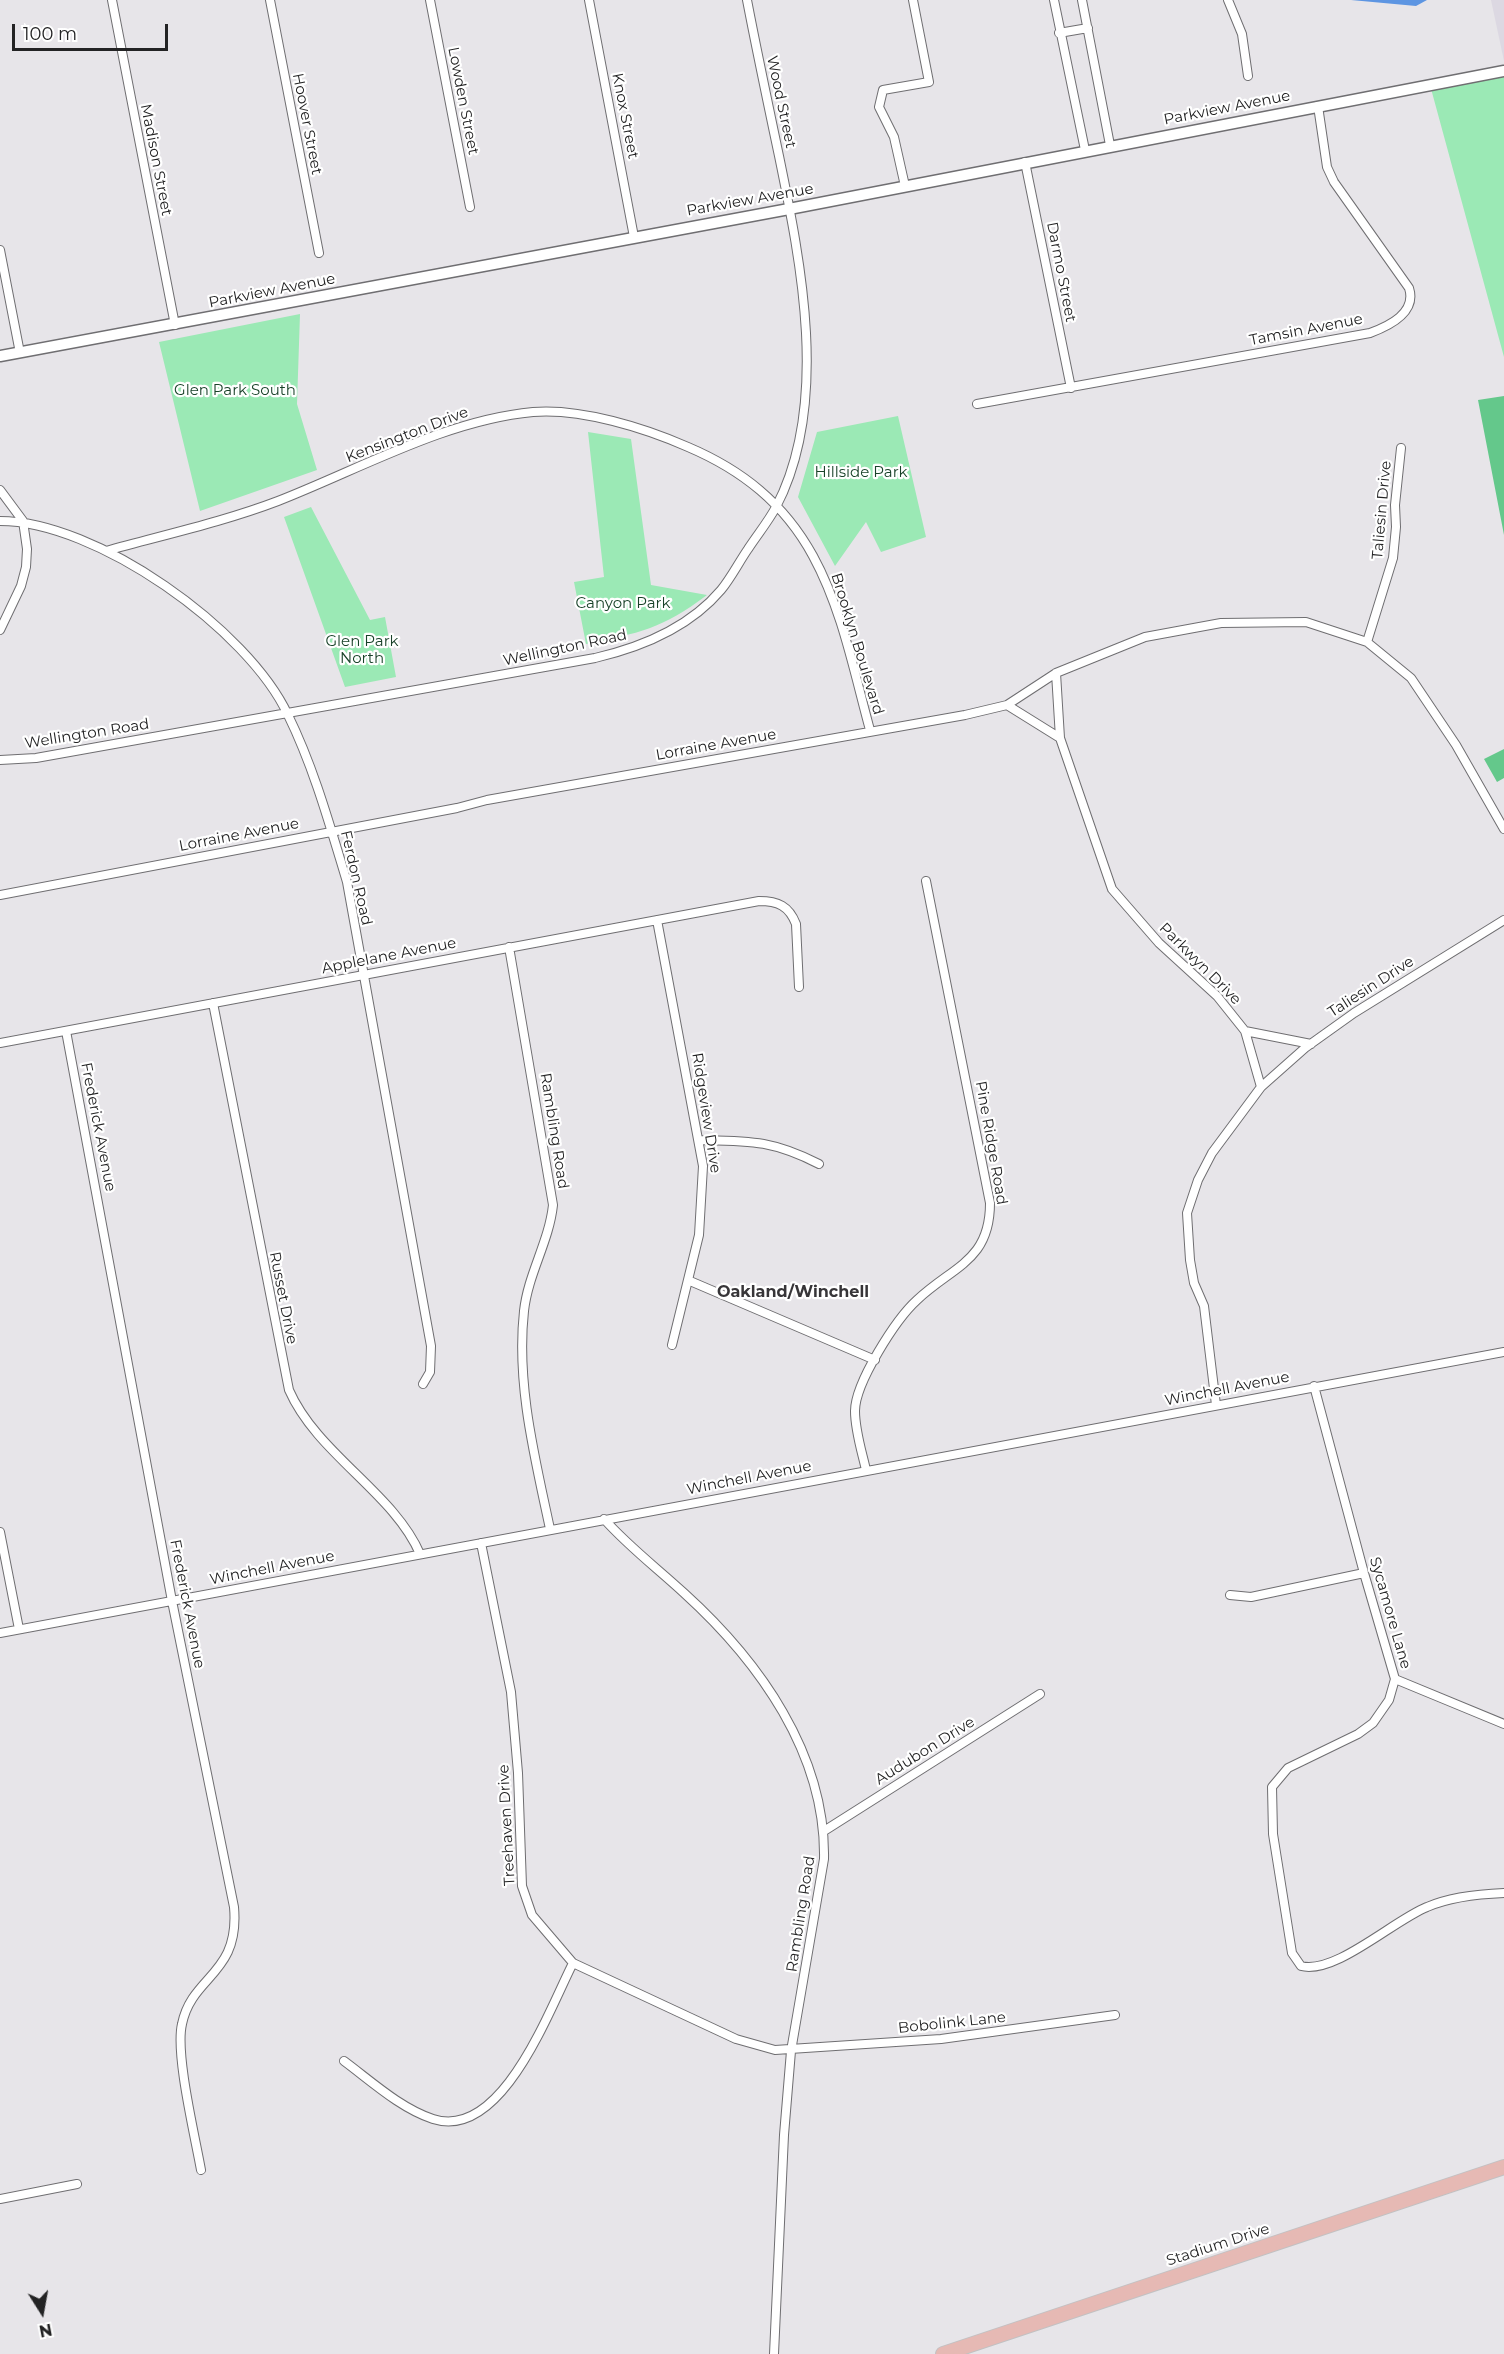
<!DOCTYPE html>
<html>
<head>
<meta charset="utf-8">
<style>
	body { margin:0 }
	#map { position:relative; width:1504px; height:2354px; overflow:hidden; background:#e7e5e9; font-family:Montserrat,sans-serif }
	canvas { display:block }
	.north { position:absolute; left:12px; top:2282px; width:60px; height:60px; -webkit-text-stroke:4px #fff; paint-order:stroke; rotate:169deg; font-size:16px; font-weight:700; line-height:24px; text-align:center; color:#232324 }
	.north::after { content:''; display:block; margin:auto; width:21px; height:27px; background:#232324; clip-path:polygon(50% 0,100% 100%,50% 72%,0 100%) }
	.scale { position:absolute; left:12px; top:24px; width:156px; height:27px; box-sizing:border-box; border:3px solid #232324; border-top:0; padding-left:8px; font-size:18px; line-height:21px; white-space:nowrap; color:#232324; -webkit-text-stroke:4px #fff; paint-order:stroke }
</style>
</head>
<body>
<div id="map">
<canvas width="1504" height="2354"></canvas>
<div class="north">N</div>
<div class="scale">100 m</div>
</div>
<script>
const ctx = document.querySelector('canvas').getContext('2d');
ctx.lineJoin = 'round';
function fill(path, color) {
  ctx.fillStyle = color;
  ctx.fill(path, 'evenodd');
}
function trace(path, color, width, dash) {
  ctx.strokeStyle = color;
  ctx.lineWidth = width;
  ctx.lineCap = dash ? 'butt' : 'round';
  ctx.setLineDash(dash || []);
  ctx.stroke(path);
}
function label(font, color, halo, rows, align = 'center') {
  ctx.font = font + ' Montserrat,sans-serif';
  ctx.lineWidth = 4.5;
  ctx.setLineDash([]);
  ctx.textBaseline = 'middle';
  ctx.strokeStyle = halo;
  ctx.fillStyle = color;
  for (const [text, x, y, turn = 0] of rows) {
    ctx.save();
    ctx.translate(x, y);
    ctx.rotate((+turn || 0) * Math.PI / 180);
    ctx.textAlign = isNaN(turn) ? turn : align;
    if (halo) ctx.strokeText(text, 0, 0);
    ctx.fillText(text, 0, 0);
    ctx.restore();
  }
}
const built = new Path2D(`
	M1491,0H1504V61Z`);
const green = new Path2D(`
	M1504,71V357L1430,85Z
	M300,314L297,404L317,470L200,511L159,342Z
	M898,416L926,537L881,552L866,522L835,566L798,497L817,432Z
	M588,432L631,439L651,585L707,595C662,629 639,633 586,644L574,582L604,577Z
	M311,507L370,620L385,617L396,677L345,687L284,517Z`);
const forest = new Path2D(`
	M1504,396V535L1478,400Z
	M1504,749V778L1497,782L1484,759Z`);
const water = new Path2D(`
	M1351,0H1427L1416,6Z`);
const minor = new Path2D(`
	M112,0L175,325
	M270,0L319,253
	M430,0L470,207
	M589,0L634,237
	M1054,0L1085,150
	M1082,0L1110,145
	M1228,0L1242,34L1248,76
	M1059,33L1088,28
	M1025,162L1071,388
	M905,186L894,137L879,107L883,90L929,82L913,0
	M0,250L20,353
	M977,404L1370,333C1389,326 1417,313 1409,288L1334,182L1327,167L1318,106
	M0,490L23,521L27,549L26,567L21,586L0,630
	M0,521C96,521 248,629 288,715C314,768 330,826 347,882L431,1346L430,1372L423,1384
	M106,551C163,535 223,522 278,501C360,469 446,420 533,412C581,408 645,428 688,447C742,470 784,503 813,556C842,609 854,672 870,730
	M1367,642L1393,558L1396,527L1395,505L1401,448
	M1056,673L1060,738
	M1007,705L1060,738L1112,889L1159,943L1217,996L1245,1031L1261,1087
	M0,760L36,758L595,658C642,647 689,628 721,590C731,578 739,562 748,549C757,535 768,522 776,507C830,404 801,263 779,156C768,104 757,52 747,0
	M0,895L457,808L487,800L965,715L1007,705L1056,673L1145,637L1221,623L1306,622L1367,642L1411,678L1456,745L1504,829
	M657,920L703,1166L699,1235L672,1345
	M509,947L553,1205C549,1242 528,1274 524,1311C516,1384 535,1458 550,1529
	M213,1003L289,1390C317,1454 394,1493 420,1554
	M66,1031L172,1601L234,1907C240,1975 192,1975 182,2024C175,2054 195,2136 201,2170
	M1245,1031L1311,1044
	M0,1043L759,901C778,901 789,906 796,924L799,987
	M699,1140C750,1141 772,1140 819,1164
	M690,1281L875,1360
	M1314,1386L1364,1573L1395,1679L1389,1700L1373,1723L1358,1734L1288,1768L1272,1787L1273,1834L1292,1953L1301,1966C1335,1975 1394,1920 1427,1907C1450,1897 1479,1894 1504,1893
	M1216,1405L1204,1306L1194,1283L1190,1260L1187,1213L1198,1180L1212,1153L1261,1087L1305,1048L1354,1013L1504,920
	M866,1470C862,1452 855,1431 855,1411C855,1383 896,1319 917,1300C953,1266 990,1261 990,1203L926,881
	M604,1519C629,1547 657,1568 684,1593C759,1661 826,1754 824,1859L791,2051L784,2135L774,2354
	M0,1532L19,1629
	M481,1543L511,1692L518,1773L522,1886L532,1915L573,1963L736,2039L775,2050L941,2039L1115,2015
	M1230,1595L1251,1597L1364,1573
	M0,1633L1504,1352
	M1395,1679L1504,1724
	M824,1831L1040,1694
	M344,2061C371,2081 400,2108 433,2119C502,2141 549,2010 573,1963
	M0,2199L77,2184`);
const tertiary = new Path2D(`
	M0,356L789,209L1504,71`);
const primary = new Path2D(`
	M943,2354L1504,2167`);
const streetNames = [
	["Lowden Street",463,101,79],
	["Wood Street",781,102,78],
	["Parkview Avenue",1227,108,-11],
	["Knox Street",625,116,79],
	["Hoover Street",307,124,79],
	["Madison Street",156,160,79],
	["Parkview Avenue",750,200,-10],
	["Darmo Street",1061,272,79],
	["Parkview Avenue",272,291,-11],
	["Tamsin Avenue",1306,330,-11],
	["Kensington Drive",407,435,-21],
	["Taliesin Drive",1382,510,-85],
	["Brooklyn Boulevard",857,644,73],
	["Wellington Road",565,648,-12],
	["Wellington Road",87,734,-9],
	["Lorraine Avenue",716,745,-10],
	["Lorraine Avenue",239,835,-11],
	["Ferdon Road",356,878,77],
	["Applelane Avenue",389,956,-11],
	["Parkwyn Drive",1200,964,45],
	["Taliesin Drive",1371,987,-33],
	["Ridgeview Drive",706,1113,81],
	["Frederick Avenue",98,1127,79],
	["Rambling Road",554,1131,81],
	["Pine Ridge Road",991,1143,80],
	["Russet Drive",283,1298,79],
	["Winchell Avenue",1227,1389,-11],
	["Winchell Avenue",749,1478,-11],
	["Winchell Avenue",272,1568,-11],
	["Frederick Avenue",187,1604,79],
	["Sycamore Lane",1390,1613,74],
	["Audubon Drive",925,1751,-32],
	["Treehaven Drive",507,1825,-93],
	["Rambling Road",801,1914,-81],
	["Bobolink Lane",952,2023,-6],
	["Stadium Drive",1218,2245,-18]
];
const parkNames = [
	["Glen Park South",235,391],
	["Hillside Park",861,473],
	["Canyon Park",623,604],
	["Glen Park",362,642],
	["North",362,659]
];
const neighbourhoodNames = [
	["Oakland/Winchell",793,1292]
];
fill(built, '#dcd8e2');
fill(green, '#9be9b5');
fill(forest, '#64c88b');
fill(water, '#5d95e2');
trace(minor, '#6f6e71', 10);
trace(tertiary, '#6f6e71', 13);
trace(primary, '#c1c1c2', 16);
trace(minor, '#fff', 8);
trace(tertiary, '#fff', 10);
trace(primary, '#e6b9b4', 14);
label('15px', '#232324', '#fff', streetNames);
label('15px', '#194229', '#fff', parkNames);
label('bold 16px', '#373538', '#fff', neighbourhoodNames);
</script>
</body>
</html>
